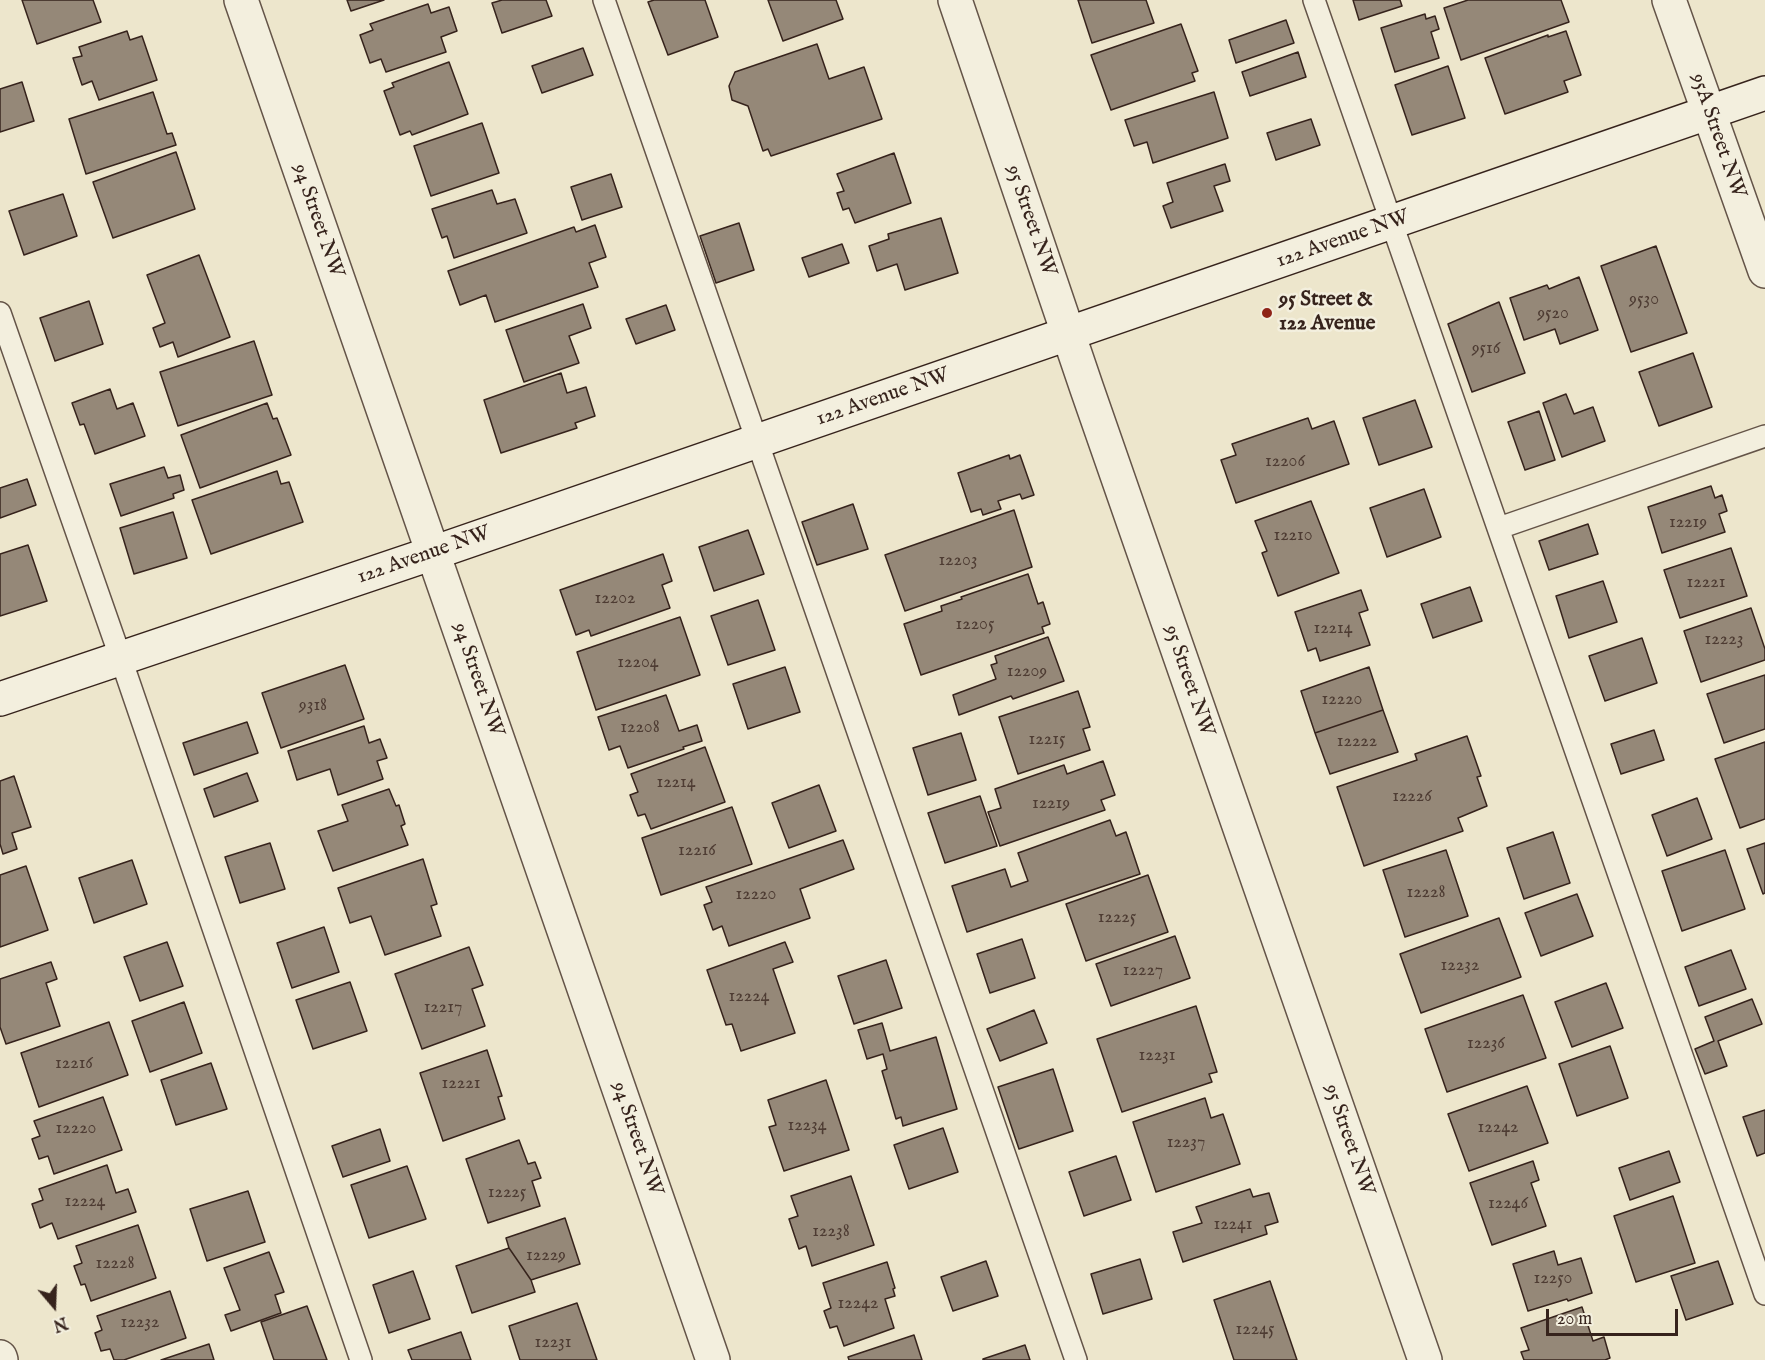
<!DOCTYPE html>
<html>
<head>
<meta charset="utf-8">
<style>
	body { margin:0 }
	#map { position:relative; width:1765px; height:1360px; overflow:hidden; background:#ede6cc; font-family:"IM FELL English",serif }
	canvas { display:block }
	.north { position:absolute; left:24px; top:1276px; width:60px; height:60px; -webkit-text-stroke:4px #f3efde; paint-order:stroke; rotate:161deg; font-size:16px; font-weight:700; line-height:24px; text-align:center; color:#36231c }
	.north::after { content:''; display:block; margin:auto; width:21px; height:27px; background:#36231c; clip-path:polygon(50% 0,100% 100%,50% 72%,0 100%) }
	.scale { position:absolute; left:1546px; top:1309px; width:132px; height:27px; box-sizing:border-box; border:3px solid #36231c; border-top:0; padding-left:8px; font-size:18px; line-height:21px; white-space:nowrap; color:#36231c; -webkit-text-stroke:4px #f3efde; paint-order:stroke }
</style>
</head>
<body>
<div id="map">
<canvas width="1765" height="1360"></canvas>
<div class="north">N</div>
<div class="scale">20 m</div>
</div>
<script>
const ctx = document.querySelector('canvas').getContext('2d');
ctx.lineJoin = 'round';
function fill(path, color) {
  ctx.fillStyle = color;
  ctx.fill(path, 'evenodd');
}
function trace(path, color, width, dash) {
  ctx.strokeStyle = color;
  ctx.lineWidth = width;
  ctx.lineCap = dash ? 'butt' : 'round';
  ctx.setLineDash(dash || []);
  ctx.stroke(path);
}
function label(font, color, halo, rows, align = 'center') {
  ctx.font = font + ' "IM FELL English",serif';
  ctx.lineWidth = 5;
  ctx.setLineDash([]);
  ctx.textBaseline = 'middle';
  ctx.strokeStyle = halo;
  ctx.fillStyle = color;
  for (const [text, x, y, turn = 0] of rows) {
    ctx.save();
    ctx.translate(x, y);
    ctx.rotate((+turn || 0) * Math.PI / 180);
    ctx.textAlign = isNaN(turn) ? turn : align;
    if (halo) ctx.strokeText(text, 0, 0);
    ctx.fillText(text, 0, 0);
    ctx.restore();
  }
}
const building = new Path2D(`
	M22,0H93L101,22L37,44Z
	M347,0H384L351,11Z
	M502,0H546L552,16L502,33L492,3Z
	M654,0H705L718,37L668,55L648,2Z
	M768,0H836L843,19L783,41Z
	M1078,0H1146L1154,23L1092,43Z
	M1353,0H1400L1402,6L1359,20Z
	M1468,0H1561L1569,22L1461,60L1444,8Z
	M428,4L431,13L449,7L457,31L441,37L446,52L386,72L381,59L370,63L360,35L373,30L370,24Z
	M1425,14L1426,19L1435,16L1439,29L1431,32L1439,58L1395,72L1381,28Z
	M1286,20L1294,43L1236,63L1229,40Z
	M1181,24L1198,71L1192,73L1195,81L1111,110L1091,55Z
	M127,31L130,40L142,36L157,80L99,100L92,81L82,85L73,58L82,56L79,47Z
	M1566,31L1581,75L1564,81L1568,92L1505,114L1485,58L1548,35V37Z
	M817,44L829,79L864,67L882,119L771,156L768,149L763,151L748,106L732,100L729,86L735,72Z
	M583,48L593,75L542,93L532,66Z
	M1298,52L1306,77L1250,96L1242,72Z
	M449,62L468,114L412,135L410,131L400,135L384,91L394,87L392,83Z
	M1448,66L1465,118L1412,135L1395,85Z
	M22,82L34,121L0,132V89Z
	M153,92L167,134L172,133L176,145L86,174L69,119Z
	M1214,92L1228,138L1153,163L1147,142L1134,146L1125,120Z
	M1311,119L1320,145L1276,160L1267,133Z
	M482,123L499,173L431,196L414,146Z
	M176,152L195,209L113,238L93,182Z
	M894,153L911,203L855,223L849,208L843,210L837,193L844,191L837,174Z
	M1225,164L1230,181L1214,186L1223,211L1171,228L1163,206L1173,202L1167,183Z
	M611,174L622,207L582,220L571,187Z
	M492,190L497,204L515,199L527,233L454,258L447,236L442,238L432,209Z
	M63,194L77,236L24,255L9,211Z
	M941,218L958,273L905,290L897,264L877,271L869,246L889,239L888,234Z
	M739,223L754,270L716,283L700,236Z
	M595,225L606,257L589,263L598,287L495,322L486,295L460,305L448,271L574,227L576,232Z
	M842,244L849,263L809,277L802,258Z
	M1656,246L1687,333L1631,352L1601,266Z
	M199,255L230,337L178,357L173,342L160,347L153,328L165,323L147,275Z
	M1579,277L1598,330L1560,344L1555,329L1524,340L1510,298L1547,285L1549,289Z
	M89,301L103,344L55,361L40,318Z
	M1499,302L1525,373L1472,392L1448,324Z
	M583,304L591,328L569,336L579,363L524,382L506,330Z
	M666,305L675,330L636,344L626,319Z
	M254,341L272,395L178,426L160,372Z
	M1693,353L1712,407L1659,426L1639,372Z
	M561,373L567,393L586,387L595,416L575,423L577,428L501,453L484,400Z
	M110,389L117,409L133,403L145,436L95,454L84,424L80,425L72,403Z
	M1566,394L1574,414L1593,407L1605,441L1562,457L1543,403Z
	M1415,400L1432,447L1379,465L1363,418Z
	M267,403L273,419L277,418L291,455L200,488L181,435Z
	M1539,411L1555,460L1525,470L1508,422Z
	M1308,418L1312,429L1334,421L1349,464L1236,503L1221,460L1236,455L1232,444Z
	M1009,455L1010,459L1020,455L1034,495L1022,499L1020,494L998,501L1001,509L983,515L981,509L971,512L958,473Z
	M164,467L168,478L180,475L184,490L173,494L174,498L121,516L110,484Z
	M277,471L281,484L289,482L303,522L211,554L192,500Z
	M27,479L36,505L0,518V488Z
	M1711,486L1715,498L1722,495L1727,511L1719,514L1725,532L1662,553L1648,507Z
	M1424,489L1441,537L1387,557L1370,508Z
	M1311,501L1339,573L1278,596L1262,553L1267,551L1255,521Z
	M853,504L868,549L817,565L802,522Z
	M1014,510L1032,567L905,611L885,555Z
	M173,512L187,558L134,574L120,528Z
	M1588,524L1598,554L1549,570L1539,541Z
	M748,530L764,574L714,591L699,547Z
	M28,545L47,601L0,616V554Z
	M1731,548L1747,596L1680,618L1664,570Z
	M663,554L672,581L662,585L670,608L591,636L589,630L576,635L560,590Z
	M1028,574L1038,604L1043,602L1050,624L1042,627L1044,633L921,675L904,624L942,611L941,606L962,599L961,597Z
	M1603,581L1617,622L1569,638L1556,596Z
	M1470,587L1482,621L1433,638L1421,604Z
	M1361,590L1368,610L1359,613L1370,645L1320,661L1316,648L1308,651L1295,612Z
	M758,600L775,650L728,665L711,616Z
	M1751,608L1765,649V660L1701,682L1684,631Z
	M680,617L700,675L596,710L577,652Z
	M1048,637L1064,681L1013,699L1011,696L959,715L953,695L996,679L991,665L997,663L995,656Z
	M1642,638L1657,683L1605,701L1589,656Z
	M345,665L364,719L281,748L262,693Z
	M785,667L800,712L748,729L733,684Z
	M1369,667L1383,710L1315,733L1301,691Z
	M1765,675V729L1724,743L1707,694Z
	M1078,691L1090,727L1083,729L1090,750L1018,774L999,717Z
	M666,695L679,731L697,725L702,741L683,747L684,749L628,768L620,746L609,750L598,717Z
	M1383,710L1398,752L1330,774L1315,733Z
	M247,722L258,753L194,775L183,743Z
	M364,726L369,743L380,739L387,758L377,761L383,779L338,795L330,769L297,780L288,751Z
	M1654,730L1664,760L1621,774L1611,744Z
	M961,733L976,780L928,795L913,748Z
	M1467,736L1481,776L1477,777L1487,806L1458,818L1463,831L1364,866L1337,787L1417,760L1415,754Z
	M1765,742V819L1740,828L1715,759Z
	M705,747L725,802L651,829L645,814L638,816L630,795L638,792L631,774Z
	M1103,761L1115,795L1101,800L1105,810L1000,846L988,812L1001,808L995,789L1064,765L1067,774Z
	M247,773L258,801L214,817L204,789Z
	M14,776L31,827L12,833L17,849L3,854L0,844V781Z
	M819,785L836,831L789,848L772,803Z
	M389,789L396,806L399,805L405,824L401,826L408,845L333,871L318,831L348,821L342,805Z
	M980,796L997,846L945,863L928,813Z
	M1697,798L1712,839L1667,856L1652,815Z
	M732,807L752,864L661,895L642,838Z
	M1110,820L1116,836L1126,832L1140,874L967,932L952,886L1005,869L1011,887L1028,881L1018,853Z
	M1553,832L1570,883L1524,899L1507,848Z
	M843,840L854,869L800,889L810,918L729,946L722,926L713,930L704,905L712,902L706,887Z
	M270,843L285,889L240,903L225,857Z
	M1765,843V893L1763,894L1747,849Z
	M1446,850L1468,916L1405,937L1383,870Z
	M1725,850L1745,909L1682,931L1662,871Z
	M423,859L437,904L431,906L441,936L385,955L371,916L350,923L338,888Z
	M132,860L147,904L94,923L79,878Z
	M26,866L48,930L0,947V875Z
	M1148,875L1168,932L1086,961L1066,904Z
	M1577,894L1593,936L1541,956L1525,913Z
	M1499,918L1521,977L1421,1013L1400,954Z
	M324,927L339,972L292,988L277,943Z
	M1175,936L1190,978L1111,1006L1096,964Z
	M1022,939L1035,978L990,993L977,954Z
	M167,942L183,986L140,1001L124,957Z
	M785,942L793,962L773,969L795,1033L741,1051L732,1024L726,1025L707,970Z
	M469,947L483,985L472,989L485,1026L422,1049L395,974Z
	M1731,950L1746,989L1699,1006L1685,967Z
	M886,960L902,1008L854,1024L838,976Z
	M51,962L57,979L46,983L60,1026L6,1044L0,1027V979Z
	M350,982L367,1031L313,1049L296,1000Z
	M1606,983L1623,1028L1572,1047L1555,1002Z
	M1523,995L1546,1058L1447,1092L1425,1029Z
	M1752,999L1762,1024L1718,1041L1727,1066L1705,1074L1695,1049L1714,1041L1705,1017Z
	M184,1002L202,1053L150,1072L132,1021Z
	M1196,1006L1217,1072L1209,1074L1212,1082L1122,1112L1097,1039Z
	M1034,1010L1047,1043L1000,1061L987,1029Z
	M109,1022L128,1075L39,1107L21,1053Z
	M882,1023L890,1051L936,1037L957,1109L903,1126L901,1117L896,1119L882,1071L887,1069L883,1054L867,1059L858,1030Z
	M1610,1046L1628,1098L1577,1116L1559,1064Z
	M487,1050L502,1096L498,1097L505,1119L443,1141L420,1073Z
	M211,1063L227,1109L176,1125L161,1080Z
	M1053,1069L1073,1131L1019,1149L998,1087Z
	M826,1080L849,1150L784,1171L769,1127L776,1125L768,1100Z
	M1527,1086L1548,1143L1469,1171L1448,1114Z
	M103,1097L122,1150L54,1174L48,1156L39,1159L32,1139L40,1136L34,1121Z
	M1205,1098L1211,1118L1223,1114L1240,1164L1156,1192L1133,1122Z
	M1765,1110V1153L1757,1156L1743,1117Z
	M943,1128L958,1172L909,1189L894,1145Z
	M380,1129L390,1161L343,1177L332,1146Z
	M519,1140L528,1164L535,1162L541,1178L532,1181L540,1206L488,1223L466,1159Z
	M1669,1151L1680,1182L1630,1200L1619,1168Z
	M1116,1156L1131,1200L1084,1216L1069,1172Z
	M1533,1161L1539,1180L1531,1183L1546,1226L1492,1245L1470,1183Z
	M107,1165L116,1193L128,1189L136,1212L58,1239L52,1223L40,1228L32,1204L43,1200L39,1189Z
	M407,1166L426,1219L369,1238L351,1185Z
	M851,1176L874,1245L812,1266L806,1246L799,1249L789,1219L798,1216L791,1196Z
	M1250,1189L1253,1197L1269,1193L1278,1222L1265,1226L1267,1234L1183,1262L1173,1232L1202,1223L1196,1207Z
	M248,1191L265,1242L207,1261L190,1209Z
	M1673,1196L1695,1263L1636,1282L1614,1216Z
	M565,1218L580,1264L531,1280L509,1248L506,1238Z
	M138,1225L156,1278L91,1301L85,1284L81,1285L74,1266L82,1263L76,1246Z
	M509,1248L531,1280L535,1292L472,1313L456,1266Z
	M1554,1251L1558,1265L1581,1258L1592,1293L1568,1301L1567,1299L1528,1311L1513,1264Z
	M269,1252L284,1292L275,1295L281,1313L231,1331L225,1315L240,1310L224,1268Z
	M1140,1259L1152,1299L1103,1314L1091,1274Z
	M986,1261L998,1296L953,1311L941,1277Z
	M1718,1261L1733,1304L1686,1320L1671,1276Z
	M887,1262L895,1288L893,1289L895,1296L885,1299L894,1328L844,1346L837,1326L830,1328L824,1311L831,1308L823,1283Z
	M413,1271L430,1319L389,1333L373,1285Z
	M1270,1281L1297,1360H1234L1214,1300Z
	M170,1291L186,1338L124,1360H114L110,1349L101,1351L95,1333L102,1330L97,1316Z
	M577,1303L597,1360H520L509,1326Z
	M307,1306L327,1360H274L261,1322Z
	M1582,1307L1593,1341L1604,1337L1610,1358L1605,1360H1524L1521,1352L1529,1350L1521,1328Z
	M461,1332L471,1360H412L408,1350Z
	M914,1335L922,1360H849L848,1357Z
	M209,1344L214,1360H161Z
	M1025,1345L1030,1360H983V1359Z`);
const lane = new Path2D(`
	M604,0L1076,1360
	M1314,0L1765,1294
	M0,313L121,659L361,1360
	M1499,528L1765,436`);
const street = new Path2D(`
	M241,0L713,1360
	M955,0L1087,389L1425,1360
	M1669,0L1765,271
	M0,1357L1,1360`);
const secondary = new Path2D(`
	M0,699L433,553L1765,93`);
const markers = [
	[1267,313,6,"#8f2418"]
];
const numberNames = [
	["9530",1644,300],
	["9520",1553,314],
	["9516",1486,349],
	["12206",1285,462],
	["12219",1688,523],
	["12210",1293,536],
	["12203",958,561],
	["12221",1706,583],
	["12202",615,599],
	["12205",975,625],
	["12214",1333,629],
	["12223",1724,640],
	["12204",638,663],
	["12209",1027,672],
	["12220",1342,700],
	["9318",313,706],
	["12208",640,728],
	["12215",1047,740],
	["12222",1357,742],
	["12214",676,783],
	["12226",1412,797],
	["12219",1051,804],
	["12216",697,851],
	["12228",1426,893],
	["12220",756,895],
	["12225",1117,918],
	["12232",1460,966],
	["12227",1143,971],
	["12224",749,997],
	["12217",443,1008],
	["12236",1486,1044],
	["12231",1157,1056],
	["12216",74,1064],
	["12221",461,1084],
	["12234",807,1126],
	["12242",1498,1128],
	["12220",76,1129],
	["12237",1186,1143],
	["12225",507,1193],
	["12224",85,1202],
	["12246",1508,1204],
	["12241",1233,1225],
	["12238",831,1232],
	["12229",546,1256],
	["12228",115,1264],
	["12250",1553,1279],
	["12242",858,1304],
	["12232",140,1323],
	["12245",1255,1330],
	["12231",553,1343]
];
const streetNames = [
	["95A Street NW",1717,136,71],
	["94 Street NW",317,221,71],
	["95 Street NW",1030,221,71],
	["122 Avenue NW",1343,240,-19],
	["122 Avenue NW",883,398,-19],
	["122 Avenue NW",424,556,-19],
	["94 Street NW",477,680,71],
	["95 Street NW",1188,681,71],
	["94 Street NW",636,1139,71],
	["95 Street NW",1348,1140,71]
];
const poiNames = [
	["95 Street &",1279,301],
	["122 Avenue",1279,325]
];
fill(building, '#958878');
trace(building, '#36231c', 1.5);
trace(lane, '#645448', 24);
trace(street, '#645448', 36);
trace(secondary, '#36231c', 36);
trace(lane, '#f3efde', 21);
trace(street, '#f3efde', 33);
trace(secondary, '#f3efde', 33);
for (const [x, y, r, color] of markers) {
  const dot = new Path2D();
  dot.arc(x, y, r, 0, 2 * Math.PI);
  ctx.fillStyle = color;
  ctx.fill(dot);
  trace(dot, '#f3efde', 2);
}
label('18px', '#4e3c33', null, numberNames);
label('21px', '#36231c', '#f3efde', streetNames);
label('bold 21px', '#36231c', '#f3efde', poiNames, 'left');
</script>
</body>
</html>
